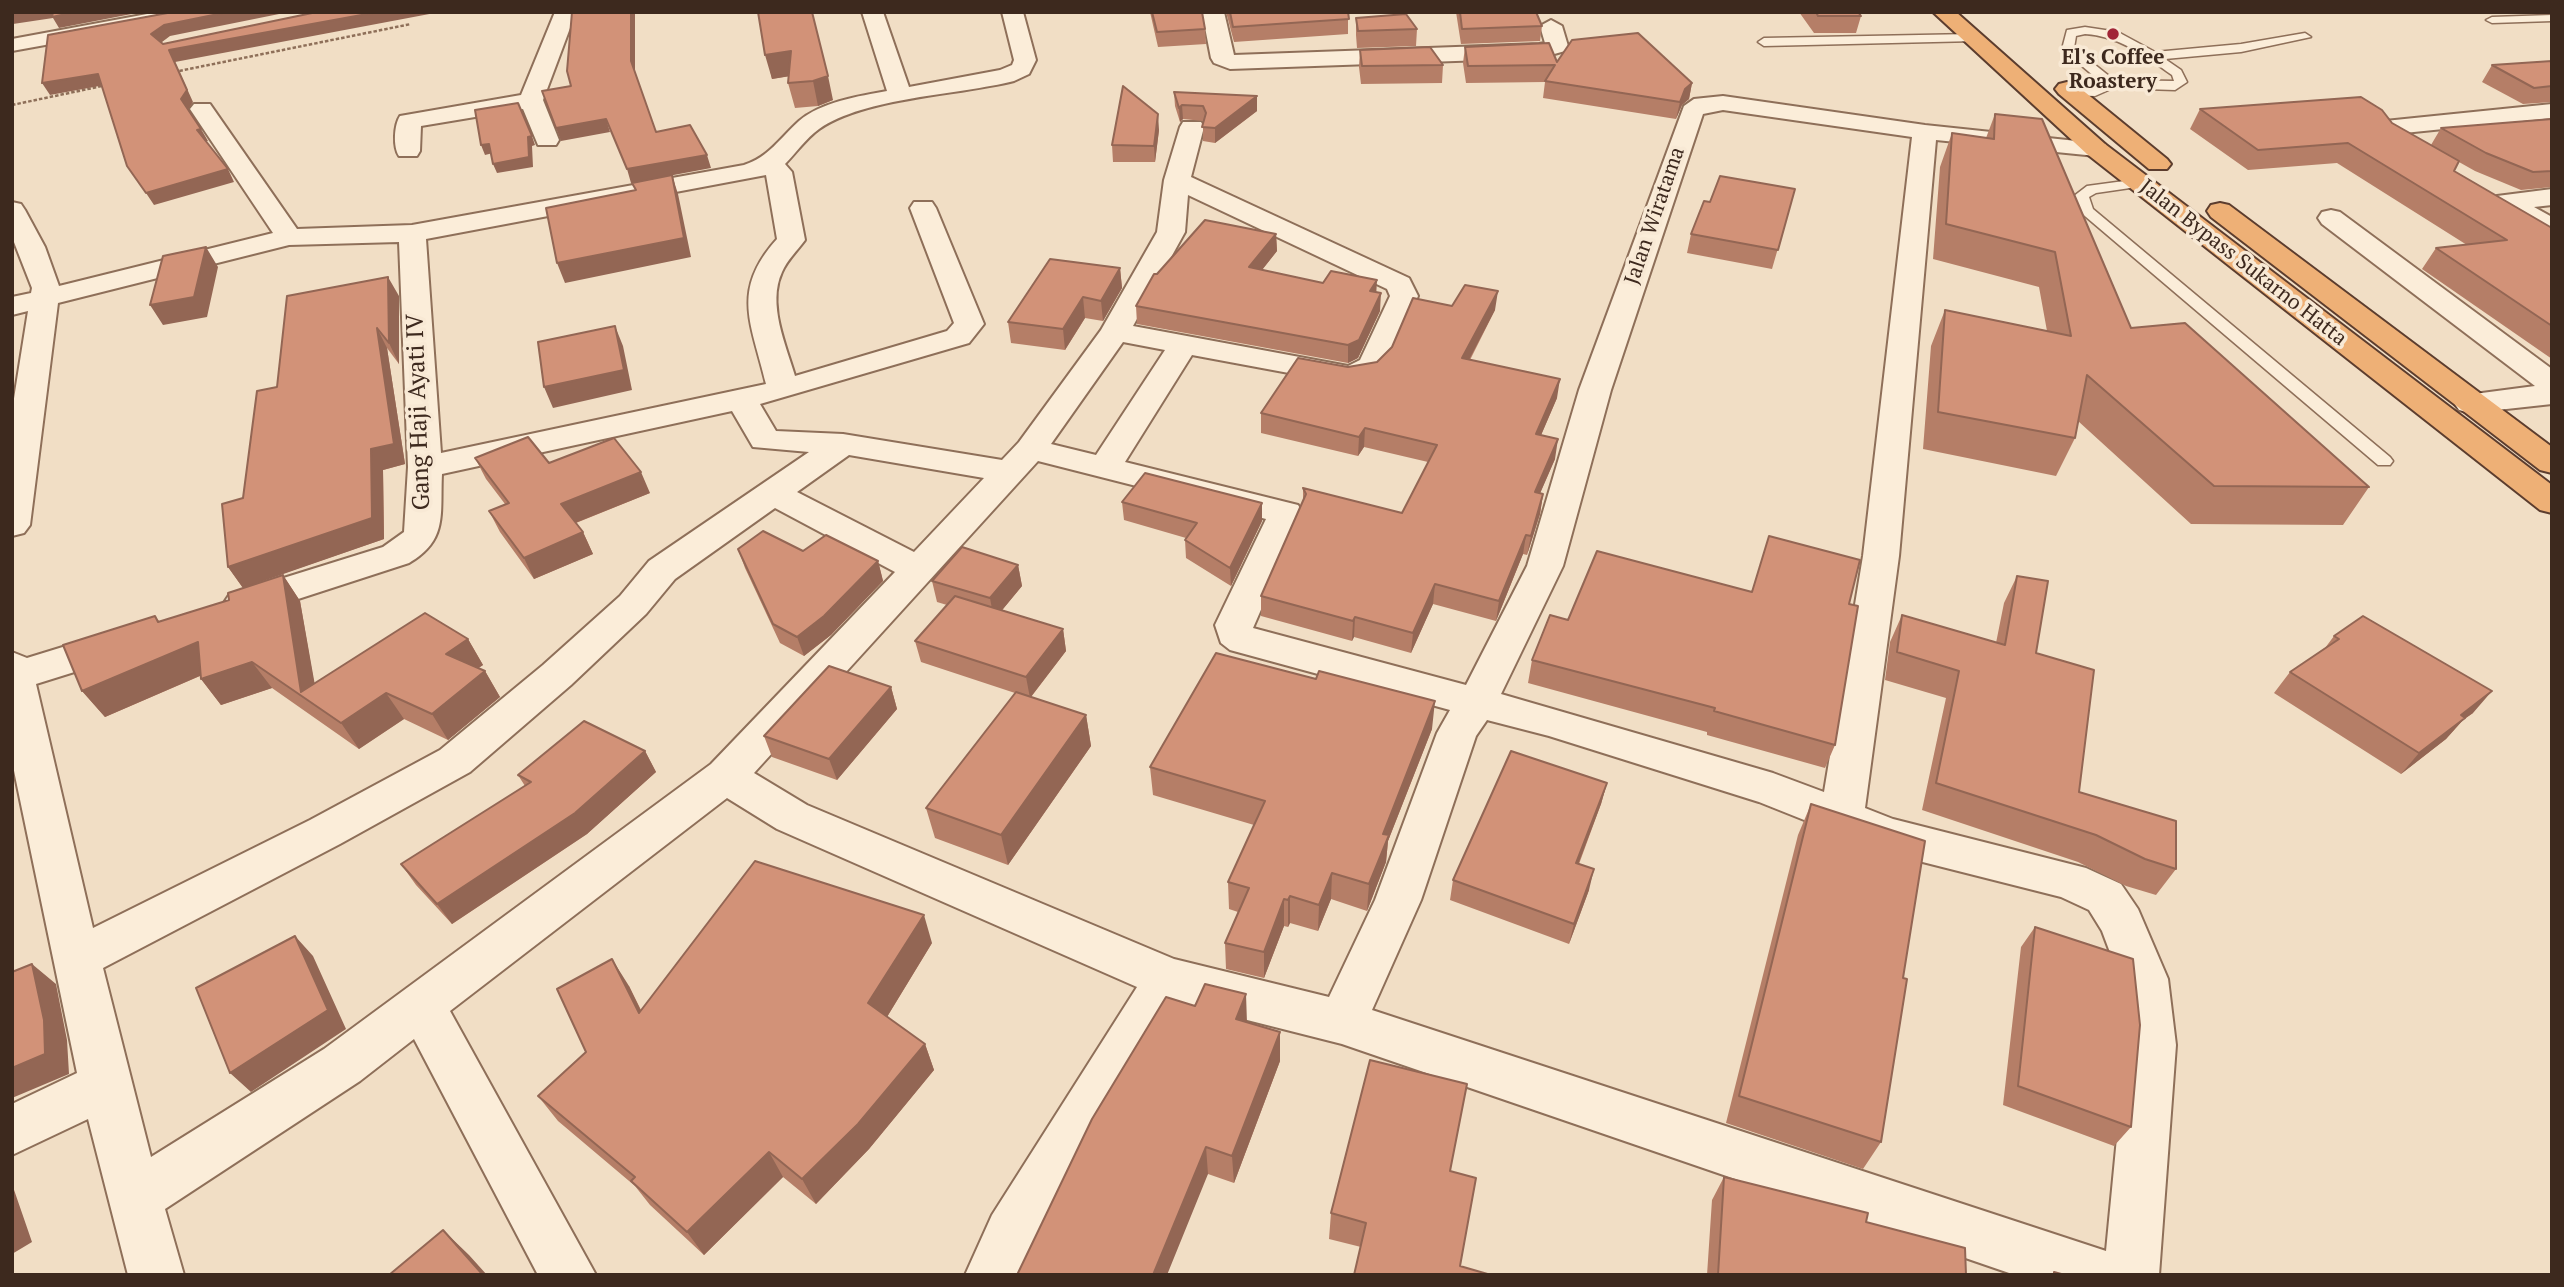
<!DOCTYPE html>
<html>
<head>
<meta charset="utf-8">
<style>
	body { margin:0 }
	#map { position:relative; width:2564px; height:1287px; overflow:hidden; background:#f1dec5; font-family:"PT Serif",serif }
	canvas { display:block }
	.frame { position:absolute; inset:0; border:14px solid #3d291e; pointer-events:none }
</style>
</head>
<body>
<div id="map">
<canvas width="2564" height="1287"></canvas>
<div class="frame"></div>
</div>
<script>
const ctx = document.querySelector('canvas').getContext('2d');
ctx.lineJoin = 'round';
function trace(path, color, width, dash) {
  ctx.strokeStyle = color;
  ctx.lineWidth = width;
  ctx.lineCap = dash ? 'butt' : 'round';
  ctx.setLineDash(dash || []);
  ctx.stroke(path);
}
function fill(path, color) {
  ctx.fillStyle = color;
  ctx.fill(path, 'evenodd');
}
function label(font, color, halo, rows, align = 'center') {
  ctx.font = font + ' "PT Serif",serif';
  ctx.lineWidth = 7;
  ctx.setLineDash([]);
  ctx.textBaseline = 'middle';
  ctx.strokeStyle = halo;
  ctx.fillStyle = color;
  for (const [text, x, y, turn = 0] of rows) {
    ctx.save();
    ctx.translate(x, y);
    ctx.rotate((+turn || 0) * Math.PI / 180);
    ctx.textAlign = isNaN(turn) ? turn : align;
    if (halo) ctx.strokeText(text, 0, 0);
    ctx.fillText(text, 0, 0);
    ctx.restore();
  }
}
const path = new Path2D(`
	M174,72L411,24
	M12,105L107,85`);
const service = new Path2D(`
	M2552,15V21L2492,23L2486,20L2492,17Z
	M2085,27L2118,32L2155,52L2241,44L2305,33L2311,37L2241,52L2165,59L2181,70L2187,82L2175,90L2113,88L2095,96L2067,95V89L2093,88L2102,83L2062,49L2067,30ZM2085,34C2119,36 2145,56 2172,75L2174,81L2114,80L2074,48L2076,36Z
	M1972,34L1976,35V41L1764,46L1758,42L1764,38Z
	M2139,179L2146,183L2144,186L2096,193L2089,197L2093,209L2390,457L2393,461L2390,465H2378L2079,211L2074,196L2087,186Z`);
const minor = new Path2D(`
	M158,12H204L194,18L12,51V39Z
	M555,12H576L543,100L559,140L556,145H538L523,109L421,126L420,151L417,156H399C393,147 394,125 400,116L521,95Z
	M862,12H883L909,87L1000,70L1012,65L1014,60L1002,12H1023L1036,60L1029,74L1014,81C959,95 865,97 819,129C806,138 796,153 785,164L792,172L805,240C797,251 787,260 782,272C767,304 786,345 795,376L947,331L954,323L910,208L914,202H932L936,208L984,324L969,343L760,404L776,431L843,434L1002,460L1019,442L1101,330L1157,232L1164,180L1180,127L1183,122H1201L1204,127L1191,177L1409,278L1418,296L1388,365L1374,379L1348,384L1192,355L1125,462L1298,505L1303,513L1253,628L1466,685L1527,566L1579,390L1684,106L1694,99L1723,96L1925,125L2105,144L2108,149L2105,154L2096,156L1936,140L1899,556L1865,808L1893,819L2086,868L2121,884L2138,909L2168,979L2176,1045L2159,1275H2015L1342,1044L1180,1003L1030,1253L1021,1275H965L992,1215L1137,987L777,829L727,798L450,1011L596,1275H538L414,1039L360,1081L165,1209L184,1275H128L88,1119L12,1155V1104L77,1073L12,761V652L27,658L118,630L132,634L137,644L132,654L36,684L93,928L310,820L440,750L543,665L620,596L649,561L809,452L753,447L732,411L442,474C440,515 448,540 409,563L255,613L242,617L229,613L223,604L229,595L383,547L404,532L408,467L399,242L289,245L58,303L30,525L24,533L12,536V411L28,311L12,315V297L31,293L32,288L12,237V202L21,204L25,210L45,247L59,286L273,233L190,109L194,104H210L297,229L412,225L744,165C769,157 780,138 799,121C821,102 859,96 887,91ZM1723,110L1912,137L1863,556L1824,792L1773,773L1501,694L1563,566L1611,390L1703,114ZM766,175L777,239C730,291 752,324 766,384L441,453L426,239ZM1188,195L1387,289L1390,296L1360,360L1348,366L1133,326L1185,232ZM1123,342L1165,350L1096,455L1051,444ZM849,455L984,478L914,552L797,492ZM1038,461L1266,519L1215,625L1221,643L1230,650L1450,710L1437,733L1375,900L1329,997L1174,959L807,805L754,773ZM775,508L895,572L711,764L324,1049L151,1157L103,968L340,844L470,772L571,685L646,614L675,579ZM1487,720L1549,736L1759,802L1887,853L2061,897L2089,910L2102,931L2120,979L2126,1045L2106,1251L1372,1010L1421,900L1476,736Z
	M1202,12H1224L1234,55L1539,44L1545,43L1540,26L1551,20L1562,26L1568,46L1565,51L1540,58L1230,69L1214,63L1211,58Z
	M2552,104V118L2404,133L2431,152L2428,157L2419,159L2382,141L2373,128L2376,123L2385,121Z
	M2552,189V205L2534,207L2552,217V236L2497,208L2493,202L2497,196Z
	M2331,210L2340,212L2552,369V404L2470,413L2459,410L2454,403L2459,396L2535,386L2322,224L2318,218L2322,212Z`);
const trunk = new Path2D(`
	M1933,12H1956L2105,144L2552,485V513L2540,510L2087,154Z
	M2067,82L2075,84L2167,159L2171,164L2167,169H2149L2059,94L2055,89L2059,84Z
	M2220,203L2229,205L2552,447V473L2540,470L2211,217L2207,211L2211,205Z`);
const wall = new Path2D(`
	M758,12L833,100L818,106L795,108L788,83L789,76L772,79Z
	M1150,12H1202L1205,29L1206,44L1158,47Z
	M1226,12H1348V34L1234,42Z
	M1456,12H1536L1542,26L1540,41L1461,44Z
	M1799,12H1858L1861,16L1856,33H1814Z
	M1356,18L1417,29L1416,46L1357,48L1356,35Z
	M1465,47L1557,62L1692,83L1689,99L1682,105L1676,119L1543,98L1545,82L1466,83L1463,63Z
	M1360,50L1443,65L1442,83L1361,84L1359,67Z
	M2552,61V102L2523,104L2482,82L2492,65Z
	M1174,92L1257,111L1215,143L1203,141V121L1183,119L1180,122L1175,106Z
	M2200,109L2392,123L2431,145L2441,128L2552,119V187L2521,190L2475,171L2459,162L2454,171L2552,228V359L2422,269L2436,248L2467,245L2337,163L2248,170L2190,129Z
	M1995,114L2131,328L2369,487L2343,525L2191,524L2078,421L2075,438L2056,476L1923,449L1931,346L1945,310L2047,331L2039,287L1933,259L1940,167L1952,133L1986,138Z
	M1159,130L1155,162H1113L1112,145Z
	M1795,189L1772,269L1687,253L1691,234L1710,202Z
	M1276,234L1277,251L1262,270L1323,283L1376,292L1380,311L1358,358L1348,363L1137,324L1136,306L1157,274Z
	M1120,268L1122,288L1103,321L1085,318L1065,350L1011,343L1008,322Z
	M399,296V364L387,348L405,464L383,470L384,539L247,586L283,575L300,601L314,683L468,639L483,665L478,668L485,671L500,697L448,740L404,719L359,749L272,688L221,705L201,679L200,676L105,717L82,691L155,616L160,622L229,600L243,588L228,567L243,498L277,387Z
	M1452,306L1495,310L1470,360L1557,398L1541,435L1555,459L1540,493L1543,494L1540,514L1527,555L1523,554L1496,621L1433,604L1411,653L1354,637L1352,641L1261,616V596L1303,501V488L1402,513L1428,462L1364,447L1358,456L1261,433V413L1348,367L1377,362Z
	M475,458L549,463L650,493L576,523L583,532L593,554L534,579L500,532L489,511L505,504L486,479Z
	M1122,502L1262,521L1231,586L1186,558L1185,540L1186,538L1124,520Z
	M738,549L803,551L878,561L883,581L831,635L804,656L780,643L745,568Z
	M1018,565L1022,586L1002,610L1063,629L1066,651L1031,697L1086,715L1091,746L1008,865L935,838L926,808L1015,693L921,662L915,641L947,605L937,602L932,581Z
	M2017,576L2036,653L2079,792L2176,869L2156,895L2126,886L2078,862L1922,810L1946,698L1885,680L1890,642L1902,615L1996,643L2004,603Z
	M1751,592L1849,604L1835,745L1825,768L1707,735V732L1528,683L1532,660L1568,620Z
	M2334,636L2473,713L2463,720L2446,739L2401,774L2274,693L2290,672L2325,648Z
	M891,687L897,709L837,780L772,757L764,736Z
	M1432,729L1388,841L1386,862L1367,911L1331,899L1318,931L1290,923L1288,927L1284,926L1264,978L1226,969L1225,943L1238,912L1229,909L1228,882L1254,825L1153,795L1150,767Z
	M645,751L656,772L587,834L452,924L416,885L401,864L525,786L518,775Z
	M1607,783L1601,804L1579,864L1589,890L1569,944L1450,900L1453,880Z
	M1811,804L1903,978L1881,1142L1863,1169L1726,1123L1798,835Z
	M2035,927L2131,1127L2114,1146L2003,1105L2021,947Z
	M932,943L887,1017L925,1044L934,1070L869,1149L816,1204L783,1177L704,1255L650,1205L635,1186L558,1121L538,1096L586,1052L629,986L641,1010Z
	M1280,1032V1061L1234,1183L1208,1174L1017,1275Z
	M1467,1084L1361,1247L1329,1239L1331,1213Z
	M1724,1177L1866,1222L1966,1275H1707L1712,1200Z`);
const shadedWall = new Path2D(`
	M12,12H142L59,28L53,18L13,24L12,22Z
	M228,12H289L170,36L158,45L151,34L164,25Z
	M378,12H440L175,62L193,102L188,110L181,99L169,50Z
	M631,12H635V73L631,61Z
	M791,51L797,75L772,79L765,55Z
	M98,74L105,85L50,95L42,83Z
	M828,76L833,100L818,106L813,81Z
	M1692,83L1689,99L1682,105L1676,119L1680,102L1685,89Z
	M1257,96V111L1215,143V128Z
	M1182,105L1183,119L1180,122L1179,108Z
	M1158,114L1159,130L1155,162L1154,146Z
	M606,119L610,132L561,141L556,128Z
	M201,129L208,141L204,142L197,130Z
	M532,136L535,145L532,146L533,167L497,173L493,164L528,137Z
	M489,144L493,153L485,155L481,145Z
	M707,155L711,168L631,183L627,169Z
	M228,169L234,182L154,205L146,193Z
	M672,175L678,194L691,257L565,283L557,263Z
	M1276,234L1277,251L1250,285L1249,267Z
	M206,247L218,267L207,317L163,325L150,305Z
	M1120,268L1122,288L1103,321L1101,301Z
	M388,277L399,296V364L389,343Z
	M1377,280L1376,298L1370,291Z
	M1498,291L1495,310L1460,377L1462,358Z
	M1381,293L1380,311L1358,358L1348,363V345Z
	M1083,297L1085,318L1065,350L1063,329Z
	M615,326L623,346L632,390L553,408L544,387Z
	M377,328L387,348L405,464L383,470L384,539L243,588L228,567L371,449Z
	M1560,379L1557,398L1533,454L1536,434Z
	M1365,428L1364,447L1358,456L1359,437Z
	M1558,439L1555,459L1532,512L1535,492Z
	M641,472L650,493L570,525L561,504Z
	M1543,494L1540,514L1527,555L1531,536Z
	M1262,503V521L1231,586L1230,568Z
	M583,532L593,554L534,579L524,558Z
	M1526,535L1523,554L1496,621L1499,601Z
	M878,561L883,581L831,635L804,656L797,637Z
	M1018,565L1022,586L994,620L990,598Z
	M283,575L300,601L319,708L301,692Z
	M1435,584L1433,604L1411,653L1413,633Z
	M1355,617L1354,637L1352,641L1353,621Z
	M1063,629L1066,651L1030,698L1026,677Z
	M468,639L483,665L461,680L446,654Z
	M198,642L218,668L105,717L82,691Z
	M252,662L272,688L221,705L201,679Z
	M485,671L500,697L448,740L432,714Z
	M891,687L897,709L837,780L829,759Z
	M2492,691L2473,713L2463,720L2446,739L2401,774L2419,753L2461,715Z
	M386,693L404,719L359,749L341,723Z
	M1435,701L1432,729L1388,841L1386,862L1367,911L1369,884L1383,834Z
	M1086,715L1091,746L1008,865L1001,835Z
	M645,751L656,772L587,834L452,924L437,904Z
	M1607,783L1601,804L1571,883L1576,863Z
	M1594,869L1589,890L1569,944L1574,924Z
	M1332,873L1331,899L1318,931L1319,905Z
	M1290,896V923L1288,927V900Z
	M1284,899V926L1264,978V952Z
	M924,915L932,943L879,1030L868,1003Z
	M295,936L313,956L346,1029L251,1092L230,1073Z
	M612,959L629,986L655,1040L639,1013Z
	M32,964L56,984L67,1040L69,1074L12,1098V1068Z
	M1246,994L1247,1023L1236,1019Z
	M1280,1032V1061L1234,1183L1232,1156Z
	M925,1044L934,1070L869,1149L816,1204L802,1179Z
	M1206,1147L1208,1174L1167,1275H1153Z
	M769,1152L783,1177L704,1255L687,1232Z
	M12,1184L32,1242L12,1254Z
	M443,1230L469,1255L487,1275H483Z`);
const building = new Path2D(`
	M53,12H75L52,17Z
	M173,12H228L164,25L151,34L163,44L317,12H378L169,50L187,90L181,99L201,129L197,130L228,169L146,193L127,166L98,74L42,83L48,35Z
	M572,12H631V61L656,132L690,125L707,155L627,169L606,119L556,128L542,91L571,86L567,71Z
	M758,12H812L828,76L813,81L788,83L791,51L765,55Z
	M1152,12H1202L1205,29L1157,32Z
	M1230,12H1348L1349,19L1233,27Z
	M1460,12H1536L1542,26L1462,29Z
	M1816,12H1858L1861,16H1818Z
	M1406,14L1417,29L1358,31L1356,18Z
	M1638,33L1692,83L1685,89L1680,102L1545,81L1555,65L1468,66L1465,47L1549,43L1557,62L1572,40Z
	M1430,47L1443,65L1362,66L1360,50Z
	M2552,61V86L2534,88L2492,65Z
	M1123,86L1158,114L1154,146L1112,145Z
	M1174,92L1257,96L1215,128L1202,127L1206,113L1203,106L1182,105L1179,108Z
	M2361,97L2382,110L2392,123L2459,161L2454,171L2552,228V326L2436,248L2507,240L2348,143L2258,150L2200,109Z
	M518,103L532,136L528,137L529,157L493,164L489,144L481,145L475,110Z
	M1995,114L2042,119L2131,328L2185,323L2369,487L2214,486L2087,375L2075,438L1938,412L1945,310L2071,336L2055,252L1946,224L1952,133L1994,139Z
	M2552,119V171L2533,172L2486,153L2441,128Z
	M672,175L684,238L557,263L546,208L636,190L632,183Z
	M1720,176L1795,189L1778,250L1691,234L1704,201L1710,202Z
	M1205,220L1276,234L1249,267L1323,283L1331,271L1377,280L1370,291L1381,293L1359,340L1348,345L1136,306L1154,274H1157Z
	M206,247L194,297L150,305L163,256Z
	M1050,259L1120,268L1101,301L1083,297L1063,329L1008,322Z
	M388,277L389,343L377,328L394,444L371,449L372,518L228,567L222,504L243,498L257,391L277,387L287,296Z
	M1465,285L1498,291L1462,358L1560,379L1536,434L1558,439L1535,492L1543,494L1531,536L1526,535L1499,601L1435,584L1413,633L1355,617L1353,621L1261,596L1306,494L1303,488L1402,513L1437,445L1365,428L1359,437L1261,413L1298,358L1348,367L1377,362L1392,347L1413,298L1452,306Z
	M615,326L624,370L544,387L538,342Z
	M528,437L549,463L614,438L641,472L561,504L583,532L524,558L489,511L509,503L475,458Z
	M1145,473L1262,503L1230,568L1185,540L1197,523L1122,502Z
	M763,531L803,551L826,535L878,561L824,616L797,637L773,624L738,549Z
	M1769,536L1860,560L1849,604L1858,606L1835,745L1714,711L1715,708L1532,660L1550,615L1568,620L1597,551L1752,592Z
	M962,547L1018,565L990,598L932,581Z
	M283,575L301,692L425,613L468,639L446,654L485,671L432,714L386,693L341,723L252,662L201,679L198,642L82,691L63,645L155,616L158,622L229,600L228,593Z
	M2017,576L2048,581L2036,653L2094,670L2079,792L2176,821V869L2145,859L2096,835L1936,783L1959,671L1897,652L1902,615L2005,645Z
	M955,596L1063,629L1026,677L915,641Z
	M2363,616L2492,691L2461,715L2465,718L2419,753L2290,672L2339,639L2334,636Z
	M1216,653L1316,679L1319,671L1435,701L1383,834L1389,835L1369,884L1332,873L1319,905L1290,896L1288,900L1284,899L1264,952L1225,943L1249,888L1228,882L1265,801L1150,767Z
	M829,666L891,687L829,759L764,736Z
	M1016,692L1086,715L1001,835L926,808Z
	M584,721L645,751L575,813L437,904L401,864L531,782L518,775Z
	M1511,751L1607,783L1576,863L1594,869L1574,924L1453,880Z
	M1811,804L1925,841L1903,978L1907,979L1881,1142L1739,1096Z
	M755,861L924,915L868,1003L925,1044L858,1124L802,1179L769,1152L687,1232L631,1181L635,1177L538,1096L586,1052L557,989L612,959L639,1013Z
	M2035,927L2133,959L2140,1025L2131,1127L2018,1086Z
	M295,936L328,1010L230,1073L196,988Z
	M32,964L44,1020L45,1054L12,1068V972Z
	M1205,984L1246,994L1236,1019L1280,1032L1232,1156L1206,1147L1153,1275H1017L1092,1119L1166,997L1195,1006Z
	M1370,1060L1467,1084L1450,1171L1476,1178L1460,1266L1491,1275H1354L1366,1223L1331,1213Z
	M1724,1177L1868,1213L1866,1222L1965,1248L1966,1275H1718Z
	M443,1230L483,1275H389Z
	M2054,1272L2065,1275H2054Z`);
const markers = [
	[2113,34,7,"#a12536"]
];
const farPoinames = [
	["El's Coffee",2113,58],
	["Roastery",2113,82]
];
const farStreetnames = [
	["Jalan Wiratama",1655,216,-71],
	["Jalan Bypass Sukarno Hatta",2243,263,38]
];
const streetNames = [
	["Gang Haji Ayati IV",419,412,-92]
];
trace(service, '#8e6f59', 3);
trace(minor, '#8e6f59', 4);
trace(trunk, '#5c3d2e', 4);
trace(path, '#8e6f59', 2.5, [3.5, 2]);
fill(service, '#fbedd9');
fill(minor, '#fbedd9');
fill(trunk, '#eeb076');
fill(wall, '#b57e67');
fill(shadedWall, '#936654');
fill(building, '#d29278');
trace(building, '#936654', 2);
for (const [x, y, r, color] of markers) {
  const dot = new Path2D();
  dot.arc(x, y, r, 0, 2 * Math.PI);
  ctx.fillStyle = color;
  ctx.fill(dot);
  trace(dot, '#f8e9d5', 2.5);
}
label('bold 21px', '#3d291e', '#f8e9d5', farPoinames);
label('21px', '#3d291e', '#f8e9d5', farStreetnames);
label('24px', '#3d291e', '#f8e9d5', streetNames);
</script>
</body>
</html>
